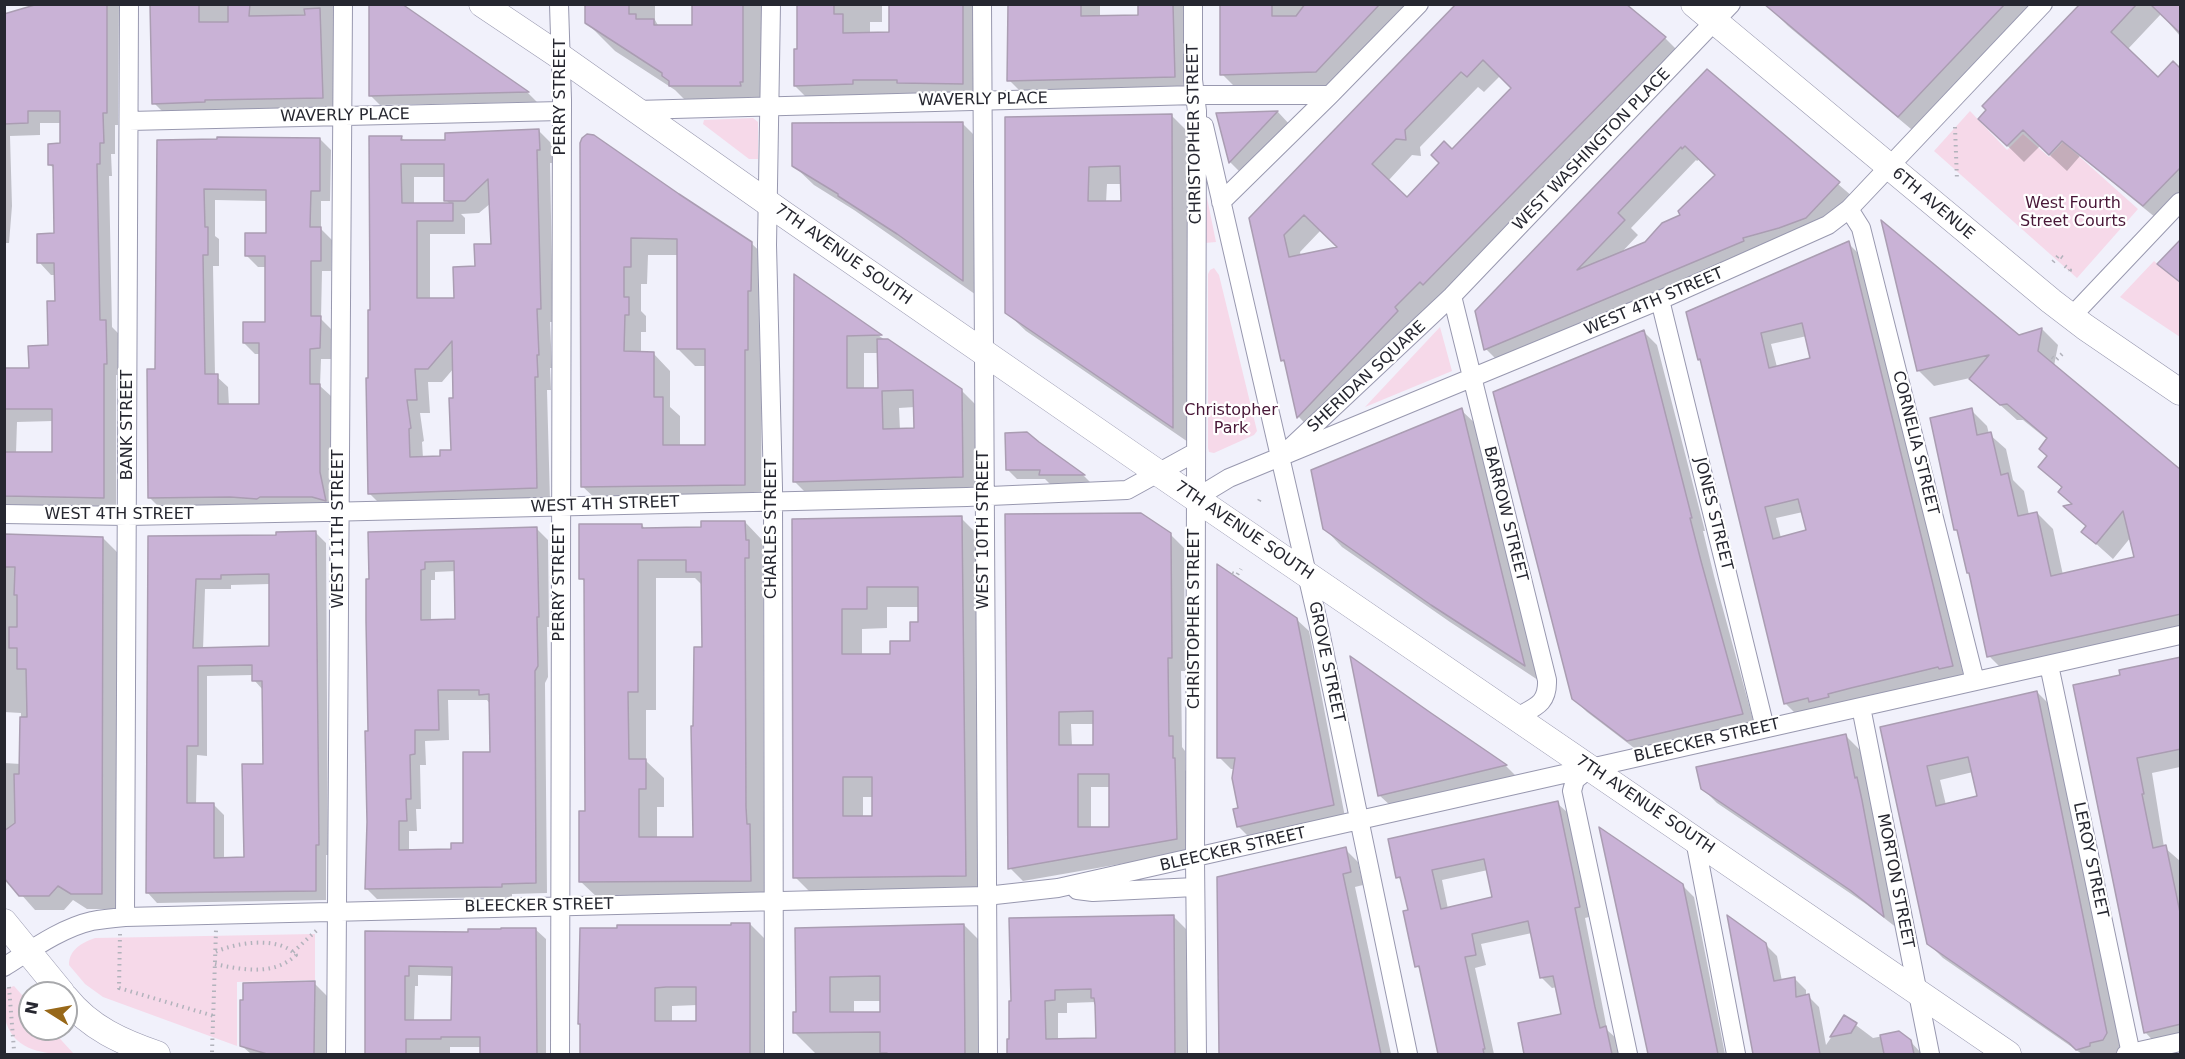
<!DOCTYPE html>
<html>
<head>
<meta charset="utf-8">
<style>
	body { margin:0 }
	#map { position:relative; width:2185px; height:1059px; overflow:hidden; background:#f1f1fb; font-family:"DejaVu Sans",sans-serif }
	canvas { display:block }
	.frame { position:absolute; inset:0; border:6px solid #262730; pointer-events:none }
	.north { position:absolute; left:18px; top:981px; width:60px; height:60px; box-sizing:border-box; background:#fff; border:2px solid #a8a9ac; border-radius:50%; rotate:281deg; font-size:16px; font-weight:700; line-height:24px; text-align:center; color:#262730 }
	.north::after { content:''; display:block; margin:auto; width:21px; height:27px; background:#986819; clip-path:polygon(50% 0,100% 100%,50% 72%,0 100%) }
</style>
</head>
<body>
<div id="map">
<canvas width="2185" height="1059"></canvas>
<div class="frame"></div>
<div class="north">N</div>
</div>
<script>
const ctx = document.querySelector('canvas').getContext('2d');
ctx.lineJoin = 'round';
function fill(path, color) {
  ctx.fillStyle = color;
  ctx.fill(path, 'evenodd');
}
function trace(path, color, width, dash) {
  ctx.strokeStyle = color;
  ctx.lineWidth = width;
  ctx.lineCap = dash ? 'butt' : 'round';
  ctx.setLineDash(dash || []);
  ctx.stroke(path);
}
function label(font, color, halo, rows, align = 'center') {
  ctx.font = font + ' "DejaVu Sans",sans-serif';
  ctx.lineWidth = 4.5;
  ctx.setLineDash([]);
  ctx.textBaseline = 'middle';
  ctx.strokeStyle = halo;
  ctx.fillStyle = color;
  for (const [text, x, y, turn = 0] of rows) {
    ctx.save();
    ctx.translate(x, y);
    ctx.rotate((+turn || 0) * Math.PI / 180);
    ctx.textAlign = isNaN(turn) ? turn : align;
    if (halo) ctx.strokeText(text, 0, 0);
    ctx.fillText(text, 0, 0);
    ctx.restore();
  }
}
const green = new Path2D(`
	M1970,111L2007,150L2023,134L2049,157L2063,142L2138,209L2077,278L1934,151Z
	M753,118L758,122V159H749L703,124L704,120Z
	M1204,183L1216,242L1205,243Z
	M2154,261L2180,283V337L2120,297Z
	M1214,268L1219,275L1257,431L1254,435L1214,453L1209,452L1208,448V274L1210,270Z
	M1440,327L1452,371L1365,407Z
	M315,934V980L237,982V1046L103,997L85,984L69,965C69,950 81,943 95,938Z
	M14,986L30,1004V1029H51L74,1054C45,1055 12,1051 5,1018C3,1009 4,998 5,989Z`);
const shadow = new Path2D(`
	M45,4H119L118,125H115V154H111L112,176H109L112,327L118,333L119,375H116V510L4,507V370H30L50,347L56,302V275H51L39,262L56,235L55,169L50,165L62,145L61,123H40V135L10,136L12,206L9,243H4V15ZM53,421L54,453H16L17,422Z
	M151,4H335L336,111L168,117L154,103Z
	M400,4L528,93L537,102L380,105L370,95Z
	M586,4H655V20L659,27H693L701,4H774L770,109L698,113L675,90L615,51L587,23Z
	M798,4H882V22H870V34H890V4H990V110L822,113L795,86L799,51Z
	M1009,4H1100V17H1140V4H1195V96L1029,100L1009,80Z
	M1220,4H1408L1330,86L1236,88L1222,74Z
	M1458,4L1665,38L1681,54L1440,300L1437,297L1410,324L1314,433L1299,417L1287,365L1282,360L1251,218ZM1501,75L1513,88L1407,199L1388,181L1412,155L1421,156L1420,147L1478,87L1484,92ZM1321,230L1340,248L1301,256L1300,252Z
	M1772,4H2039L1917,134L1788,26L1769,7Z
	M2082,4H2180V36L2161,14L2127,50L2158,79L2180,71V201L2161,222L2080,156L2067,171L2040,146L2024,162L1980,119Z
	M1707,71L1853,197L1820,231L1500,363L1486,349ZM1700,159L1717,175L1682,216L1646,243L1620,254L1638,235L1631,228L1696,160L1697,161Z
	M1278,112L1291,126L1244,176L1230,162L1218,114Z
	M1172,116L1190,134L1191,444L1026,331L1007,313V119ZM1107,184H1122V203H1106Z
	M962,123L982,143V299L854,210L814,185L794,166Z
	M539,131L552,144L553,163H550L553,322H550L552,368H550L551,390H547L550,501L383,507L369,493L401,137L405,141H446ZM414,177H445L446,200L450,204H414ZM491,203L492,245L455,299H430V234H465V218L461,214L479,213ZM454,368L453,451L442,457L423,458L422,442L424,441L420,413H430L428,382H442Z
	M588,136L751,243L769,260L762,366L761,501L600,503L582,486ZM648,255H678V349L695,366H707L706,447H680V416L670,407V371L653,353H641V332H646V316L641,311V284H647Z
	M320,139L331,150L330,201H321V229L332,240L331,271H322L321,319L331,329V359H321L320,386L331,396L330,484L336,511L160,508L149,497L156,370L159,142ZM215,200L267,201V235L247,256L258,267H267L266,323L244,343L255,354H261V406H229L228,387L215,375L213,266H219V239L215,236Z
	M1848,243L1860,255L1964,677L1797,715L1785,703L1702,362L1699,359ZM1807,336L1812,359L1777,367L1771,344ZM1803,512L1808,532L1781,538L1776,518Z
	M795,277L885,340L961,390L979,408L980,494L812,499L794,481ZM864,353H879L880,390H864ZM915,407V430H900L899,408Z
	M4,280L6,281V305H4Z
	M2042,329L2058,345L2054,366L2180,471V633L2005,672L1989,656L1971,576L1968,573L1959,533L1956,529L1971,410L1987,426L1989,434L2006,449L2013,480L2024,491L2029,515L2037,513L2053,529L2063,575L2135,558L2131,537L2113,559L2083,532L2087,527L2066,507L2073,505L2060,492L2063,489L2040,467L2049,456L2048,440L2023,420H2017L1970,378L1934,386L1918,370Z
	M1644,332L1657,345L1705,531H1703L1714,576L1755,727L1642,754L1587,712L1573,698Z
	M1461,410L1479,427L1541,682L1450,622L1342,547L1324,528Z
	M1026,434L1084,476L1092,484H1050L1045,479H1017L1007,469Z
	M1007,516L1170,534L1184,548L1185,671H1181L1182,747L1185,751V770L1188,773L1189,852L1023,881L1010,868ZM1071,724H1094V746H1072ZM1091,787H1110V828H1091Z
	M961,518L981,538L985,896L815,897L795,877L794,521ZM887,607H920V624L912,642L892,656H862V629L887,628ZM863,797H874V818H863Z
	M745,522L763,541V557L767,560V576H763L764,826V841L768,844L769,899H599L580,881L587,812L586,583L581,578L642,525L645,529H703ZM656,578H695L703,586V649L695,838H657V807H664V778L646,761V710H656Z
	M537,529L548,540L549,627H547L548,677L545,683L547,893L512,894V897L377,899L366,888L369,733L370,533ZM456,571L457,621H431V580H435V572ZM448,700H487L490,704L491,754L465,845L453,851L409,852V831H417L416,809H421L420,765H426L425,741L449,740Z
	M316,533L326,543L328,855H326V900L157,903L147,892L149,538L277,536ZM270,584L271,648L203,650L205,589H231V585ZM253,675L254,680L263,690L265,765L245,858L224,859V815L214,805H196L197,755L207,756V676Z
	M4,535L103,538L118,553L117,909H87L73,900L64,910H35L4,875V763L21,764V713L4,712Z
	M1296,619L1309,631L1345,817L1250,838L1238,826L1240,809L1234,769H1231L1219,757Z
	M1352,659L1506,766L1517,777L1392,807L1379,795Z
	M2180,659V767L2152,773L2164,847L2180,861V1043L2160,1048L2145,1032L2122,677Z
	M2037,692L2051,706L2121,1048L2117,1053L2112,1054H2082L1943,958L1928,943L1882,728ZM1973,772L1979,798L1946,805L1940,780Z
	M1846,736L1860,750L1868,790L1871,793L1897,928L1866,904L1717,803L1702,788Z
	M1557,803L1568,813L1589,917L1585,918L1605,1019L1607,1030L1616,1038L1620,1054H1525L1520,1025L1563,1015L1557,987L1552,988L1541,977L1532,933L1481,944L1486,965L1475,968L1494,1054H1440L1422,971L1417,966L1409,912L1403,882L1398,877ZM1488,870L1494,898L1448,909L1442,880Z
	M1601,830L1682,885L1694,897L1725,1054H1649Z
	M1345,849L1358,862L1363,885L1355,887L1391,1054H1220L1219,878Z
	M1173,916L1186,929L1188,1054H1009L1013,1003ZM1096,1002L1097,1039L1058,1040V1013H1067V1003Z
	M1729,918L1765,944L1777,956L1782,981L1795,979L1806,990V996H1808L1819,1007L1826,1045L1845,1017L1873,1038L1899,1033L1910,1041L1922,1054H1753Z
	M750,924L768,942V1054H581V1025L733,927ZM698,1005V1022H672V1006Z
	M964,925L989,950V1054H816L794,1032L797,1013L796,929ZM854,1001H881V1013H854Z
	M535,929L546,939V1054H482V1047H450V1054H366L367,933H469ZM418,975L453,976V1022L414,1021L415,986H418Z
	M314,983L342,1011V1054H251L242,1046Z`);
const building = new Path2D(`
	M38,4H107V113H103L104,143H100V164H97L100,320H106L107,364H104V498L4,496V452H52V409H4V368H29L28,346L48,345L47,301H55L54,263H37V234L54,233L53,165H48V144L60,143V111H28V123L4,124V14Z
	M150,4H199V22H228V4H250L249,16L305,15L304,9L320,8L323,98L205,100V102L152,104Z
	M369,4H402L529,92L369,96Z
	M585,4H629V14H636V19H654V25H692V5L743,4V82H740L741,86H669V81L662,76V73L585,23Z
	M797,4H834V14H843V33L889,32V4H963V84L897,83V80H853V84L794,86V49H797Z
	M1008,4H1081V16L1138,15V4H1173L1175,77L1007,81Z
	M1220,4H1272V16H1296L1305,4H1380L1316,72L1220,75Z
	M1456,4H1626L1666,37L1423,285L1420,282L1395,307L1398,311L1297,418L1284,360L1281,361L1249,218ZM1483,60L1511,88L1452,149L1444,141L1431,155L1439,163L1407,197L1372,164L1396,139L1406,140L1405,130L1461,72L1467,77ZM1304,215L1337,247L1289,257L1284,235Z
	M1764,4H2005L1898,117Z
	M2080,4H2137L2111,32L2158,77L2173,61L2181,69V167L2143,206L2062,141L2049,155L2023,130L2007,146L1978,119L1986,110L1982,106Z
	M2150,4H2181V34Z
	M1707,69L1840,182L1806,218L1779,228L1743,238L1744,241L1484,350L1475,311ZM1685,146L1715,175L1678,211L1680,215L1662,223L1645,242L1577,270L1625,220L1618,213L1681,147L1682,149Z
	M1278,111L1229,163L1216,113Z
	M1172,114L1173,398V428L1005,313V117ZM1120,166L1121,201H1088L1089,167Z
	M963,122V281L897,234L838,196V194L792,166V123Z
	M539,129L540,150H537L541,309H537L539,355H537L538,377H535L537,488L368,494L366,378H368V310H370L369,136H402L401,140H445V133ZM401,164H444V201H465L488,179L491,244H474L475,266L453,267L454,298H417V221H453V203H402ZM452,341L453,398H449L451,450H440V456L410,457L409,429L411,428L407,400H417L415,369H428Z
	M587,134L594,135L679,194L752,242L751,291H748V350H745V485L581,487L580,143L582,138ZM631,238L677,239V349H705V445H663V397H654V352L624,351L625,315H629V297H624V267H631Z
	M217,137L320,138V191H311L310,227H321V261H311V316H321L320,348L310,349V384H320V472L326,501L312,497H260L257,499L230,497L148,498L147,369H155L157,140L217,139ZM204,189L266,190V233H245V256H265V322H243V343H259V404H218V374H205L203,255H208V227H205Z
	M1881,220L2019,335L2042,328L2038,351L2181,470V614L1987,657L1969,573H1967L1957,530H1954L1930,418L1972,408L1977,435L1991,432L2001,475L2008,473L2018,516L2037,512L2051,576L2134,557L2123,511L2096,544L2081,532L2086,526L2063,506L2072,504L2058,492L2062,487L2038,467L2047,456L2039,449L2047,438L2007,404L2000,405L1969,379L1989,355L1917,371Z
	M2181,239V283L2157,264Z
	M1849,241L1953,666L1939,669L1938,667L1851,688L1828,694L1829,697L1809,702L1808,698L1784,704L1700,359L1698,360L1686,312ZM1802,323L1810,358L1769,368L1761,333ZM1798,499L1806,530L1773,539L1765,507Z
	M794,274L882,335L847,336V388H878L877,339H888L962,389L963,477L793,482ZM913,390L914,428L883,429L882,391Z
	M1644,330L1692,518H1690L1701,561L1743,714L1627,741L1572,699L1493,392Z
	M1462,408L1503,577L1525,666L1431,605L1323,529L1311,470Z
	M1027,432L1039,442L1085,475H1039L1040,470H1006L1005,433Z
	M1141,513L1171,533L1172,658H1168L1169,736H1173V758H1175L1177,839L1008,869L1005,514ZM1093,711V745H1059V712ZM1078,774H1109V827H1078Z
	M962,516L966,876L793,878L792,519ZM867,587H918V622H910V641H890V654H842V609H867ZM843,777H872V816H843Z
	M701,521H745L746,540H749V558H745L746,807L747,824H750L751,881L579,882V811H585L584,579H579V524H642V528L701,527ZM638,560H686V572H701L702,647H694L693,726H691L693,837H639V789H646V759H629L628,692H638Z
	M537,527L539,617H537L538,666L535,671L536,883L502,884V887L365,889L367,822L365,731H368L366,621V579H369L368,532ZM454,561L455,619L421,620V570L425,569V562ZM438,690H479V695L489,694L490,752H463V843H451V849L399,850V821H407L406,799H411L410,755L415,754V730H439Z
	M316,531L319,845H316V891L146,893L148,536L276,535V532ZM269,574V646L193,648L196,579H221V575ZM252,665V681H262L263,764H242L244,857L214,858V803H187V746H198V666Z
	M4,534L103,537L102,894H71L58,886L49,896H19L4,878V831L15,823L14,774H19L20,717H27L26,669H17V648H9V627H17V595H14L15,567H4Z
	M1217,564L1297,618L1334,805L1237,827L1233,809L1238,808L1232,778L1235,758H1217Z
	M1350,656L1431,713L1507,765L1378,796Z
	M2181,657V749L2137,758L2144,794H2142L2153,848L2166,845L2181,917V1024L2144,1033L2073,685L2120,675L2119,670Z
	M2037,691L2107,1033L2103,1040L2090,1043V1046L2076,1050L2069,1043L1927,944L1880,727ZM1968,757L1977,796L1936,806L1927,766Z
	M1846,734L1855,778L1857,777L1862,800L1884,917L1850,890L1701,789L1696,767Z
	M1558,801L1580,907L1575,908L1595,1007L1600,1028L1606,1026L1612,1054H1524L1518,1023L1561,1014L1553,976L1540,978L1528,921L1472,934L1476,955L1465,957L1485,1049H1483L1484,1054H1438L1419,966L1415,967L1403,911L1408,910L1400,877L1396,878L1388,839ZM1484,859L1492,897L1441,909L1432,870Z
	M1599,827L1683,884L1718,1054H1648Z
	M1346,847L1351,872L1343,874L1381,1054H1219L1217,877Z
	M1174,915L1175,1054H1007V1039H1009V1001H1011L1009,918ZM1091,989V998H1094L1095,1005L1096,1038L1046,1039L1045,1001L1055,1000V990Z
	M1727,915L1766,943L1774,981L1795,977L1796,997L1809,994L1820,1054H1753Z
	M731,923H750V1054H580V1024H578L580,928H617V925H731ZM666,987H696V1021H655V988Z
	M964,924L965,1054H887V1053H880V1032L793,1033V1012H796L795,928ZM880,976V1012H830V977Z
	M501,928H536L537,1054H480V1037H441V1039H406V1054H365V931L468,932V929H501ZM409,966L452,967L451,1020H405V976H409Z
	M315,981L314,1054H267L240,1046V1000H243V983Z
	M1844,1015L1857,1023L1851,1033L1830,1037Z
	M1899,1031L1911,1040L1914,1054H1884L1880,1035Z`);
const path = new Path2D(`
	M1955,127L1957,180
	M2053,262L2059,255L2063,258
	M2065,266L2070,270L2068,274
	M2052,357L2056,360L2062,354
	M1259,501L1260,499
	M1232,573L1237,575L1241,569
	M120,934L119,988L214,1016
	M293,952L317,930
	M215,964C243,970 274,976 296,955C279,936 238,942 215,952
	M9,987L14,1050
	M212,1052L216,930`);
const minor = new Path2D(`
	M559,4L562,100L560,1054
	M771,4L767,245L773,488L774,1054
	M982,4L988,1054
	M1193,4V80L1197,111L1195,859L1197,1054
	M636,110L1196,95H1330
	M129,121L561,111
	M1204,126L1318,622L1408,1054
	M1221,202L1330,95L1419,4
	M1849,209L1861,228L1975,681
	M1452,296L1547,680C1548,704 1535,707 1517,717
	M1660,300L1765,728
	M2071,317L2180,202
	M1289,449L1452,296L1731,4
	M1196,498L1229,478L1660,300L1828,225L1849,209L2043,4
	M4,514L127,516L324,512L967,497L1127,490L1196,452
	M2049,665L2131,1054
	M1861,707L1930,1054
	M1589,769L1575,780L1572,791L1628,1054
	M1695,840L1736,1054
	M1077,890L1093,892L1195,887
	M125,917L129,4
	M4,967C31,950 61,928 92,921C103,919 114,918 125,917L986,896L1058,888L2180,635
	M336,1054L343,4
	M2126,1054L2180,1042`);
const secondary = new Path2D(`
	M482,4L561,57L785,215L1135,457L2008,1054
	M1694,4L2051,301L2085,327L2180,392
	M4,922L62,993
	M66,998C90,1028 122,1042 157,1054`);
const streetNames = [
	["PERRY STREET",561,97,-90],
	["WAVERLY PLACE",983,100,-1],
	["WAVERLY PLACE",345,116,-1],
	["CHRISTOPHER STREET",1195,134,-91],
	["WEST WASHINGTON PLACE",1592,150,-46],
	["6TH AVENUE",1933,204,40],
	["7TH AVENUE SOUTH",843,255,35],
	["WEST 4TH STREET",1654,302,-23],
	["SHERIDAN SQUARE",1367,377,-43],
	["BANK STREET",128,425,-90],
	["CORNELIA STREET",1915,443,76],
	["WEST 4TH STREET",605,505,-2],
	["BARROW STREET",1505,514,76],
	["JONES STREET",1713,514,76],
	["WEST 4TH STREET",119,515],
	["WEST 11TH STREET",339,529,-90],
	["CHARLES STREET",772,529,-90],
	["WEST 10TH STREET",984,530,-90],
	["7TH AVENUE SOUTH",1244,531,34],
	["PERRY STREET",560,583,-90],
	["CHRISTOPHER STREET",1195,619,-90],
	["GROVE STREET",1326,662,78],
	["BLEECKER STREET",1707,741,-13],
	["7TH AVENUE SOUTH",1645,805,34],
	["BLEECKER STREET",1233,850,-13],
	["LEROY STREET",2090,860,78],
	["MORTON STREET",1895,881,79],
	["BLEECKER STREET",539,906,-1]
];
const parkNames = [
	["West Fourth",2073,204],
	["Street Courts",2073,222],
	["Christopher",1231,411],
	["Park",1231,429]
];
fill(green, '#f6d9e9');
fill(shadow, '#0003');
fill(building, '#c9b2d6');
trace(building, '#aa9db2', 1.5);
trace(minor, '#9898af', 20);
trace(secondary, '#9898af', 27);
trace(path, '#b2b3bc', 4, [1.5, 4.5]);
trace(minor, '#fff', 18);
trace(secondary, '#fff', 26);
label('16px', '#262730', '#fff', streetNames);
label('16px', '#481737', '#fff', parkNames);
</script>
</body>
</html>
